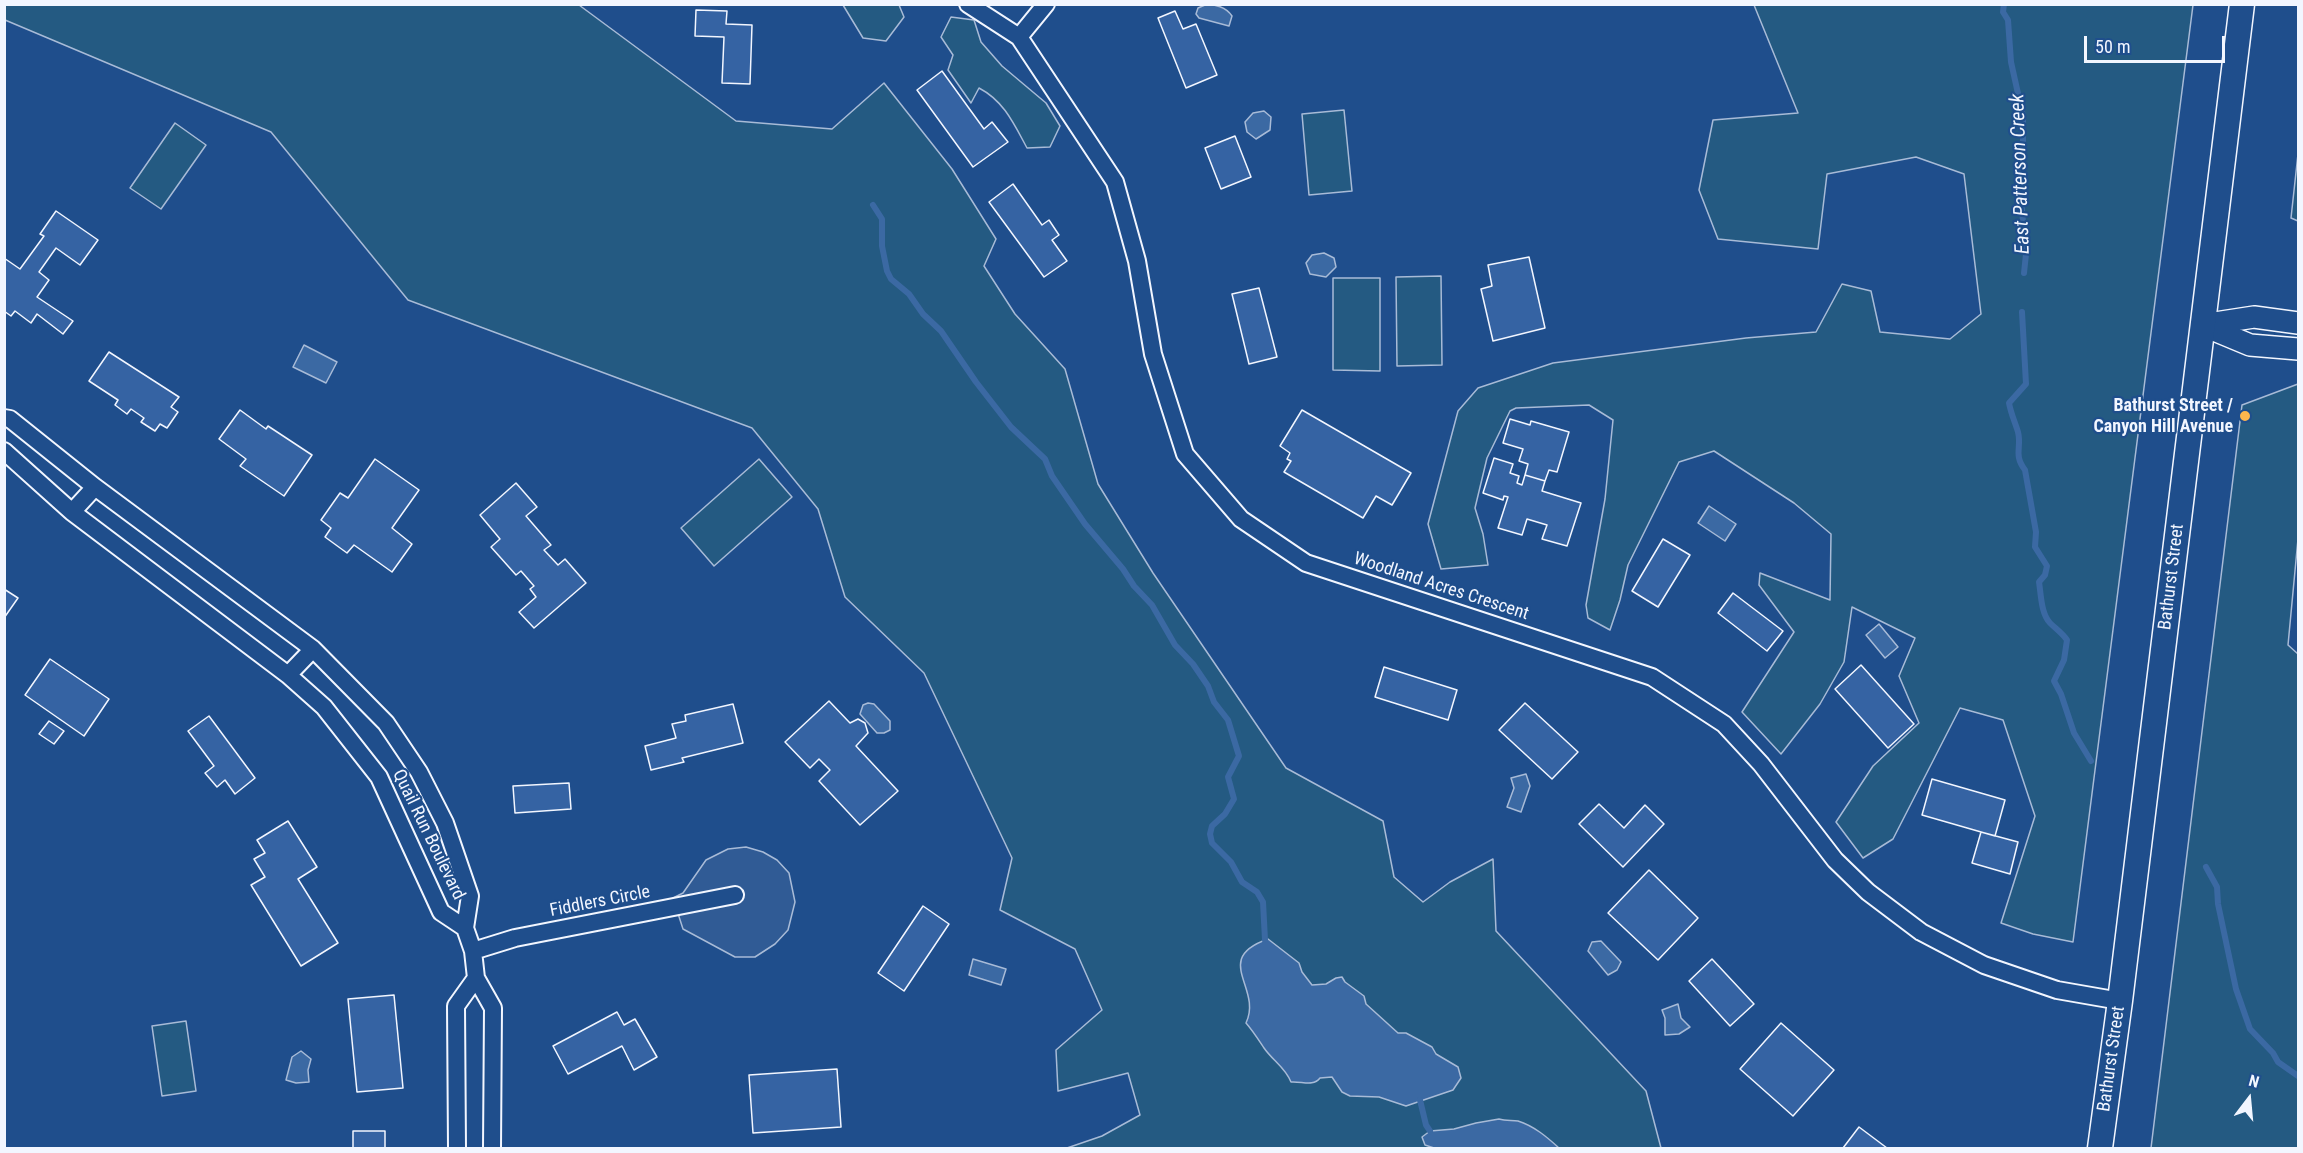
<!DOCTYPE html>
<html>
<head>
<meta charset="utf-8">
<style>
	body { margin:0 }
	#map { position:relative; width:2303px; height:1153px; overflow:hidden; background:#1f4e8c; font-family:"Roboto Condensed",sans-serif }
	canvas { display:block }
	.frame { position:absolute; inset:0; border:6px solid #f2f6ff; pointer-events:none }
	.north { position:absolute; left:2219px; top:1069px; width:60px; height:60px; -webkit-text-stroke:4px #1f4e8c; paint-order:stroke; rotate:16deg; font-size:16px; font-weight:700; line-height:24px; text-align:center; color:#f2f6ff }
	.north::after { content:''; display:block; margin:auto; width:21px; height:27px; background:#f2f6ff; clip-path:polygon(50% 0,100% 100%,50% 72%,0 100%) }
	.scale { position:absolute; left:2084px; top:36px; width:141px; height:27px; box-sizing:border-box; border:3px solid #f2f6ff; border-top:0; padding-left:8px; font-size:18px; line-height:21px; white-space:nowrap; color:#f2f6ff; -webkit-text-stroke:4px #1f4e8c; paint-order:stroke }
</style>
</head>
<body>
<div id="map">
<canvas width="2303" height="1153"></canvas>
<div class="frame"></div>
<div class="north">N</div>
<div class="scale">50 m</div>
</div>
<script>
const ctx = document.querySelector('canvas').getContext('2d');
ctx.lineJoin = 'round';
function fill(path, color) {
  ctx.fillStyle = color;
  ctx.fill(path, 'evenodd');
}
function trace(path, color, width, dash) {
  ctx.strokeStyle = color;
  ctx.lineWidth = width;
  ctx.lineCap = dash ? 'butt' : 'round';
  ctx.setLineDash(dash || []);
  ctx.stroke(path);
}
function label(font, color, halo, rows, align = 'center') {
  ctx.font = font + ' "Roboto Condensed",sans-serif';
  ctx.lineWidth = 4.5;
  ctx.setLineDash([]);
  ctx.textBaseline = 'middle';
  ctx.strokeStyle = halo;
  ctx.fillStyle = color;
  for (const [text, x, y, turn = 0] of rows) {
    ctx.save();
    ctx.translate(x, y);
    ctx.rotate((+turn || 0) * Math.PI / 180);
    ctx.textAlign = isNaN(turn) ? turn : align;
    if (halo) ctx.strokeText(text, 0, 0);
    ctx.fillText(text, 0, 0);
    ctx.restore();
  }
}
const green = new Path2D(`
	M4,5H579L736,121L832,129L884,83L952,169L996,239L984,266L1015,314L1065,369L1098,484L1153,573L1286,768L1383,821L1394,877L1423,902L1450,882L1493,859L1496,931L1646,1091L1661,1148H1067L1102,1136L1140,1115L1128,1073L1058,1091L1056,1050L1102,1010L1075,949L1000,910L1012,858L924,673L845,597L818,509L752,428L408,300L271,132L5,20Z
	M843,5H899L904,17L886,41L863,38Z
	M1754,5H2193L2073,942L2033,934L2001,923L2035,816L2003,720L1960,708L1893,839L1863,858L1836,822L1873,766L1919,723L1899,676L1915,638L1852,607L1844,662L1820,704L1781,754L1742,712L1794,632L1759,585L1760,573L1830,600L1831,534L1794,503L1714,451L1679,462L1628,565L1620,600L1610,630L1588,618L1586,605L1605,499L1613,420L1589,405L1516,408L1510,411L1487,458L1475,508L1483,534L1488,565L1441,569L1428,524L1458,411L1478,388L1553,363L1746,338L1816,332L1842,284L1871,291L1880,332L1950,339L1981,314L1964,174L1916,157L1827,174L1818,249L1718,239L1699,190L1713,120L1798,113Z
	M951,17L974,20L981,42L1002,66L1046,103L1060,126L1050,147L1027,148C1014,124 1004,101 979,88L971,103L948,70L953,55L941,37Z
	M1344,110L1352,191L1309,195L1302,114Z
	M175,123L206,145L161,209L130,188Z
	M2298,154V221L2291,218Z
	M1441,276L1442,365L1397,366L1396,277Z
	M1333,278H1380V371L1333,370Z
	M2298,384V539L2288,645L2298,654V1148H2151L2242,405Z
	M759,459L792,497L714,566L681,528Z
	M186,1021L196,1091L162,1096L152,1026Z`);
const parking = new Path2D(`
	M746,847L763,852L777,860L789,873L795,902L788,930L775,944L755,957H735L683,929L673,898L683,893L706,860L728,849Z`);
const water = new Path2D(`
	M1205,5C1215,4 1226,7 1232,16L1229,26L1199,18L1196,14L1198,8Z
	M1264,111L1271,117L1270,130L1256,139L1247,132L1245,122L1253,113Z
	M1324,253L1334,258L1336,267L1326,277L1310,274L1306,263L1312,255Z
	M304,345L337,362L326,383L293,367Z
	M1709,506L1736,524L1725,541L1698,523Z
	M1879,624L1898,647L1885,658L1866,635Z
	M868,703L874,704L890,721V730L884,733H877L860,714L863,705Z
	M1526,774L1530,786L1521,812L1507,807L1514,788L1511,778Z
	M1268,939L1299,963L1302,972L1312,985L1326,984L1336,978L1342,977L1345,982L1364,996L1366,1004L1398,1033H1406L1432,1047L1436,1054L1458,1067L1461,1078L1453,1090L1406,1106L1379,1097L1350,1096L1342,1092L1332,1077L1320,1078C1313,1087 1302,1081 1291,1082C1285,1067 1273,1061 1264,1048C1258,1039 1253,1031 1246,1023C1263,988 1211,959 1268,939Z
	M1601,941L1621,962L1617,970L1608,975L1588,951L1592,942Z
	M973,959L1006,969L1001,985L969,975Z
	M1678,1004L1681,1018L1690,1027L1679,1034L1665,1035V1018L1662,1010Z
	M301,1051L311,1059L308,1070L309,1082L296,1083L286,1080L292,1057Z
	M1499,1119C1506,1121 1512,1120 1518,1121C1534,1126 1547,1137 1559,1148H1434L1425,1145L1422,1137L1430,1131L1454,1129L1476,1123Z`);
const stream = new Path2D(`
	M2004,4L2003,12L2008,20L2011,62L2023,116V141L2019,178L2026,254L2024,273
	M873,205L882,219V246L887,271L891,279L909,294L923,314L941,331L976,382L1011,427L1045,459L1052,476L1085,524L1123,569L1134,586L1152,605L1175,645L1193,664L1208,686L1214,702L1228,720L1239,756L1228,777L1234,799L1225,814L1212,826L1210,834L1212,843L1231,862L1242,882L1257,892L1263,902L1265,940
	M2022,312L2026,384L2009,403C2011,414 2015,422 2018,432C2022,448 2013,454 2025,470L2036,532L2035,547L2047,566L2045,575L2039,582C2041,594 2041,614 2050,623C2056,629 2062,633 2067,640L2064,660L2054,681L2061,694L2074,733L2091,761
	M2206,867L2217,887L2218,904L2236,989L2250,1029L2273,1053L2278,1062L2298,1076
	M1420,1100L1426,1125L1430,1131`);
const building = new Path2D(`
	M696,10L727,11L726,24L752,25L750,84L722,83L724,37L695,36Z
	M1175,11L1183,29L1196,24L1217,75L1186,88L1158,18Z
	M942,71L984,129L992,122L1008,142L973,167L917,90Z
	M1235,136L1251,177L1221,189L1205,148Z
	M1013,184L1042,225L1049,220L1059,235L1052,240L1067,261L1044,277L989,202Z
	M56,211L98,240L80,265L56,248L39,272L49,280L37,297L73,321L63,334L37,314L31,323L15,311L11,316L4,311V258L20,269L44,236L40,234Z
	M1529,257L1545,328L1493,341L1481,289L1492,286L1488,265Z
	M1259,288L1277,357L1249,364L1232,294Z
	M109,352L179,397L171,407L178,412L167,428L160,424L155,431L141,422L144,418L131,409L127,414L115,405L118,400L89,381Z
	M240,410L266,429L268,426L312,455L284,496L240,466L246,459L219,439Z
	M1302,410L1411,473L1392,505L1376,496L1363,518L1284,472L1291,461L1287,459L1290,453L1280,446Z
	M1510,419L1530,425L1531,421L1569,432L1557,472L1549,470L1545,481L1525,475L1528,464L1519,461L1523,449L1503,443Z
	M1494,458L1513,464L1510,473L1519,476L1517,483L1522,485L1525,475L1545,481L1542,491L1581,503L1567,546L1542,539L1547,525L1527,519L1522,535L1498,528L1508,497L1504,496L1503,500L1483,493Z
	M375,459L419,490L392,528L412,544L392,572L354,545L347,553L325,537L331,528L321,520L340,493L348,498Z
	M516,483L537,507L526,516L551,545L544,550L558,565L565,559L586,583L534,628L519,612L536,597L530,589L534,586L521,571L516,575L491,547L500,539L480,515Z
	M1663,539L1690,555L1658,607L1632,591Z
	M4,589L18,598L4,618Z
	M1733,593L1783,631L1767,651L1718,613Z
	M50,659L109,699L84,736L25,695Z
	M1861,665L1914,724L1888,748L1835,689Z
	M1384,667L1457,690L1448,720L1375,697Z
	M829,701L850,723L858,719L865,723L868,733L856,746L898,791L860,825L819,781L830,770L819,759L810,768L785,742Z
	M1525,703L1578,752L1552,779L1499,730Z
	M733,704L743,743L682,758L684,762L651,770L645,746L676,738L672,724L686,721L685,715Z
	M209,716L255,778L235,794L225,780L217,787L205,773L214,766L188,731Z
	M49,721L64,731L54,744L39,734Z
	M1932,779L2005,800L1995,836L1922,815Z
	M569,783L571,809L515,813L513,786Z
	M1599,804L1624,828L1645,805L1664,824L1623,867L1579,824Z
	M288,821L317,867L298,879L338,943L301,966L251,885L265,877L254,859L265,853L257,840Z
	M1981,832L2018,842L2010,874L1972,863Z
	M1649,870L1698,918L1658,960L1608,913Z
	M923,906L949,924L904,991L878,973Z
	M1712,959L1754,1004L1730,1026L1689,981Z
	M394,995L403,1088L357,1092L348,999Z
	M617,1012L624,1025L635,1019L657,1057L634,1070L622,1046L568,1074L553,1046Z
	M1781,1023L1834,1070L1793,1116L1740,1069Z
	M837,1069L841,1127L753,1133L749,1075Z
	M1859,1127L1887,1148H1843Z
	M353,1131H385V1148H353Z`);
const minor = new Path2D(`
	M968,4L1019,37L1115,182L1137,261L1153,354L1185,454L1241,519L1306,563L1652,677L1724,724L1761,764L1835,860L1868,892L1921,932L1984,965L2057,990L2120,1001
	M1019,37L1046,4
	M4,418L10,419L95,487L313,649L386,723L419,772L445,823L470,896L465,928L473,951L476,978L493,1008L492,1148
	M4,451L72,512L288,675L324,707L379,777L441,912L465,928
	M72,512L95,487
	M288,675L313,649
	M473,951L515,938L735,895
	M457,1148L456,1006L476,978`);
const tertiary = new Path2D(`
	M2202,325L2250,345L2298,349
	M2202,325L2254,317L2298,323`);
const secondary = new Path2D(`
	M2100,1148L2120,1001L2242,4`);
const markers = [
	[2245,416,6,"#ffb74d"]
];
const poiNames = [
	["Bathurst Street /",2233,406],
	["Canyon Hill Avenue",2233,427]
];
const streetNames = [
	["Bathurst Street",2172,577,-83],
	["Woodland Acres Crescent",1441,587,18],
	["Quail Run Boulevard",428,835,64],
	["Fiddlers Circle",600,902,-11],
	["Bathurst Street",2112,1059,-82]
];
const waterNames = [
	["East Patterson Creek",2021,174,-92]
];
fill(green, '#245a82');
trace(green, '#a8bbd7', 1.5);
fill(parking, '#305b95');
trace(parking, '#a8bbd7', 1.5);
fill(water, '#3b69a3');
trace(water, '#a8bbd7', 1.5);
trace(stream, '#3b69a3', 6);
fill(building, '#3563a3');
trace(building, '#f2f6ff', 1.5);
trace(minor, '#f2f6ff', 20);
trace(tertiary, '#f2f6ff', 24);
trace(secondary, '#f2f6ff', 27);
trace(minor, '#1f4e8c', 16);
trace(tertiary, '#1f4e8c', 21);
trace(secondary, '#1f4e8c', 24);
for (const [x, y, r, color] of markers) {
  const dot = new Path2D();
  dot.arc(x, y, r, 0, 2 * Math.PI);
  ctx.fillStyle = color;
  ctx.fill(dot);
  trace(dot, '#1f4e8c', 2);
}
label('bold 18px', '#f2f6ff', '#1f4e8c', poiNames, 'right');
label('18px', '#f2f6ff', '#1f4e8c', streetNames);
label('italic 20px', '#f2f6ff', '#1f4e8c', waterNames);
</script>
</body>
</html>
